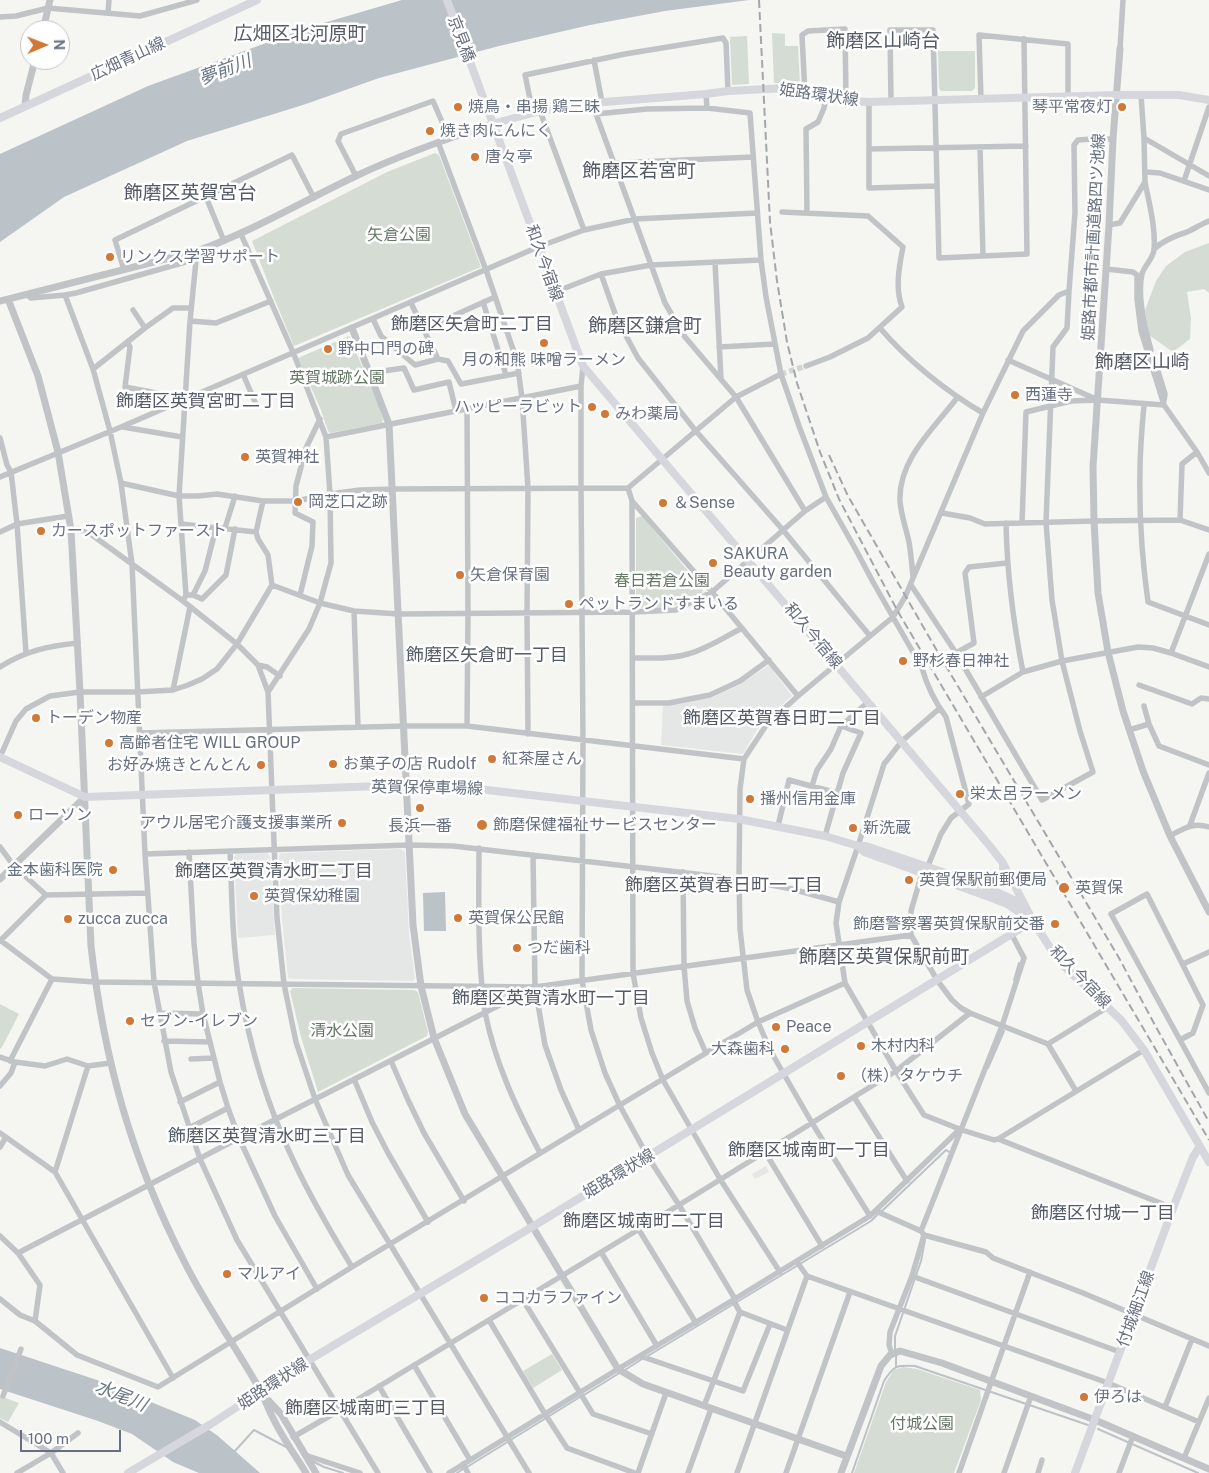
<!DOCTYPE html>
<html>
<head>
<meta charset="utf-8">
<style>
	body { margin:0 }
	#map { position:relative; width:1209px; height:1473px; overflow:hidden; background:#f5f5f2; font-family:"Public Sans",sans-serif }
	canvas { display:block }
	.north { position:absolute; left:20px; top:20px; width:50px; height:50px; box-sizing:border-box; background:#fff; border:1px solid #c2c6cc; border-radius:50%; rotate:89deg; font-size:14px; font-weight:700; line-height:20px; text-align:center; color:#677080 }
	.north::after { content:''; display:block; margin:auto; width:18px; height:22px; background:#d27836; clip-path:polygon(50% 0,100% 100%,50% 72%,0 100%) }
	.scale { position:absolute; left:20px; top:1430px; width:101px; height:22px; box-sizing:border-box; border:2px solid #677080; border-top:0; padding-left:6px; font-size:15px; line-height:18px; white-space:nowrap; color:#677080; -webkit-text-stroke:4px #fff; paint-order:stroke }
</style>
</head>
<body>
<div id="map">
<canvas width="1209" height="1473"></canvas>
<div class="north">N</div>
<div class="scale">100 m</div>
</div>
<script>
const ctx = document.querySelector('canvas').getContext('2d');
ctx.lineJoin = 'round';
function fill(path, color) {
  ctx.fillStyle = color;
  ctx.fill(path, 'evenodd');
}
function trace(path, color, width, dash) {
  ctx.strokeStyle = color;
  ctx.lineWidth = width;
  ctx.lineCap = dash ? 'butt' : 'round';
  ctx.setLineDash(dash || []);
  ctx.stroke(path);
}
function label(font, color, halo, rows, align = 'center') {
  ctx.font = font + ' "Public Sans","Noto Sans JP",sans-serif';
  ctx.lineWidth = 5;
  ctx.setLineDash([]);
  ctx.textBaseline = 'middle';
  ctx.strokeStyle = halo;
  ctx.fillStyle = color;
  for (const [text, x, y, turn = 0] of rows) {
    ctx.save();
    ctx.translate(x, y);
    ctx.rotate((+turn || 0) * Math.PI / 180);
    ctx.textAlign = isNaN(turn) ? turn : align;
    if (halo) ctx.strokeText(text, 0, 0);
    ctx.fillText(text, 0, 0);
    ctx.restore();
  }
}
const built = new Path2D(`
	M769,665L792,696L770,715L757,730L743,754L661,745L663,706L711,698L739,685Z
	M401,849L405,852L409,934L415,978L413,981L293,979L288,978L282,919L279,856L281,853Z
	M267,853L270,856L275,935L238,938L234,857L236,854Z
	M766,1166L769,1172L755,1179L752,1174Z`);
const green = new Path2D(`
	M772,33L785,34V46H798L800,85L787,83H774Z
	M747,36L749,84L732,85L730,37Z
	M938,51H975V88L972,91H941L939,88Z
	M435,153L439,155L481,267L294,346L274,298L252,241L387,172Z
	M1209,243V293L1204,289L1187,292L1191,319L1190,339L1173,352L1149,335L1145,310L1156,281L1166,266L1185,252Z
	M349,336L379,406L383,420L382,423L330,433L328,431L321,410L298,358Z
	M642,516L703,589L702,593C697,596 693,599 688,601C676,607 647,613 636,606V518Z
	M293,988L414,990L418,992L428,1032L427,1036L318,1092L301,1037L290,991Z
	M507,993L509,995L488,1005L486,998L496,994Z
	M0,1004L19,1014L1,1049L0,1048Z
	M552,1354L562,1370L533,1388L523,1371Z
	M903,1367L917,1369L980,1390L981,1400L954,1473H854L886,1382L894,1370Z
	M0,1396L19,1403L8,1422L0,1418Z`);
const water = new Path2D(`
	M402,0H749L665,11L590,25L499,46L379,78L306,104L187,141L64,197L0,242V154L148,86L310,27Z
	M445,892L446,931H424L423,893Z
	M0,1348L97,1380L195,1420L218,1436L260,1473H199L173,1462L132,1434L98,1421L0,1389Z`);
const stream = new Path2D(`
	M1014,980L1019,963
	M988,1068L1004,1031
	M882,1211L946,1150L949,1152
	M895,1350V1336L921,1261L925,1240
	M896,1355V1367
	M646,1357L871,1221L878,1214
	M625,1370L642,1359
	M584,1395L621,1372
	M1098,1429L1198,1473
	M234,1452L254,1430L288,1448
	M312,1461L324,1467L343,1473
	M467,1467L580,1397
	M457,1473L463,1469
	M852,1473L884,1381C894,1365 897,1365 915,1366L1088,1425`);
const minorTunnel = new Path2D(`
	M781,374L806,366`);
const minor = new Path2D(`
	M108,13L109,0
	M0,17L16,16L48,8L140,16L197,0
	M1120,49L1123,0
	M594,60L602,102
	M706,94L707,108L750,113L761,260L766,297L781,374L799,426L826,497L856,550L873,582L922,668C927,686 935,702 946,717L969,804L951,818L941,834L928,866
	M805,94L802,35L808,31L845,29L846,101
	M981,99L979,35L1068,44V97
	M891,101L890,30H933L939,258L1027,254L1024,39
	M869,102V188L937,186
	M592,103L665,303L685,337L736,397L805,511
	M540,111L584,230
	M533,113L525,75L625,54L723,38L726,43L728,91
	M596,114L647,109L707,108
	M1144,138L1209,176
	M438,142L486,270L517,361L522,398L528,488L527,613L528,734
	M980,147L983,256
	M869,149L1026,146
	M614,163L753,157
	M1146,172L1160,173L1209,190
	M356,176L338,141L341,134L433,101L449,138
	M1184,181L1209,107
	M1145,182C1149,203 1156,228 1154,250C1153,259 1144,266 1142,274C1137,296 1145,329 1151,350
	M206,197L224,241
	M782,212L868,216L903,247C899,267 895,288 902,307L868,338L830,357L806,366
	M807,213L806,129L818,122L824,108L826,98
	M1109,225L1120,223L1145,182L1144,138L1141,95
	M241,234L293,352L326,437L330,494L331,563L320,603L309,629L268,692L277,918L284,984L296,1042L315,1099L348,1175L529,1473
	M1154,249C1164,240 1174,236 1187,232C1194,229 1201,224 1209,221
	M715,262L721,379
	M1106,269L1133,272L1137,275V299L1141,331L1164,405L1197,452L1209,473
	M124,270L115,240L292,155L314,198
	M601,274L617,319L638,358L695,430L783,530L870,636
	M555,292L601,274L651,265L761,260
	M26,294L31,298L65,295L76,293L196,259
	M65,295L93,369L110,431L121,483L132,564L145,854L154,982L171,1072L200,1159L237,1240L378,1473
	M483,302L506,375
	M411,303L438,359L448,361L461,384L519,373
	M133,310L145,328
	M373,319L381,336L415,365L438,359
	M190,321L216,323L271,301
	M880,328C907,360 947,392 983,413
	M424,329L495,297
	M127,342L130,347L125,387L157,393L163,408
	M719,347L775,344
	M1008,360L1098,400L1164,405
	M1155,361L1165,394L1164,401
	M583,366L581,386V488L583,741L582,980L591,1030L605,1073L620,1106L648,1157L679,1205L735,1299
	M93,369L145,328L173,308H191
	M369,373L404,368L414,390L449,382L456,411
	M243,374L255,402
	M1144,405C1142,427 1140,449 1140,471C1139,515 1142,559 1148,602L1209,625
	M123,427L182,437
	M326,437L581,386
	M0,438L7,465L11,472L17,524L26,653
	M0,477L121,427L538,247L584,230L635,219L757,213
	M121,483L179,496H198L217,494L263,501H296L330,494L360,490L393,489L628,488L736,397L781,374
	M628,488L632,501L712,592L798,696
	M632,501L633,973L641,1018L652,1053L663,1080L720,1179L780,1272
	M942,513L970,518L985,524L1094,521L1180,520L1209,530
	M1180,520L1182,464L1197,452
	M1006,523C1007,575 1013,621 1023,672
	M1022,523L1026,412L1071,401L1098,400
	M181,524L256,532
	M225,528L235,496
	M71,530L78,529L92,535L183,601L237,644L258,665L267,667L280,676
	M0,532L17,524L68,516
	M913,577C912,566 911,554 909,542C906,528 901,515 900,501C898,460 934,428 957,398
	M272,585L320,603L354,611L399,614L633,612L676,610L712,592L805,511L826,497
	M911,585L956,653L1042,800L1093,772L1080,731L1062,661L1052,600L1046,522L1053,347L1067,328L1069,291
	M186,595H193L202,599L226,575L235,529
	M193,595L205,571L216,528
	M300,595L312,546L313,522L295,513L296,486L306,448L320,419
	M183,601L186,595L179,496L190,321L197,251
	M354,611L358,727
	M956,653L974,643L965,573L969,567L1007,563
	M1171,653L1209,554
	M633,658C651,658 671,659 688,654C707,649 725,637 742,628
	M258,665L268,692
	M0,667C25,651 48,646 78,643
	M1139,685L1192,704L1201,698L1209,699
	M173,690L190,607
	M981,697L1023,672L1062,661L1138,647L1153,648L1171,653L1209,667
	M633,703H669L710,695L740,681L769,660
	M1144,706L1149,724L1159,746L1209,765
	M940,708L902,741L884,764L858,846L839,902L836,923L845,983L896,1071L924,1115L962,1130L994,1140L998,1139L1173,1208
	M467,726L468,614L467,408
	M1129,730L1149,724
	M139,733L405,726H467L744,759
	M0,757L16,721L26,709L50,696L80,692H137L173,690L188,685L202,679L217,669L237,644L272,585L268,555L258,539L256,532L263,501
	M812,786L817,770L831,749L841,726L868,702
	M1190,825L1209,773
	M778,826L789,780L837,793
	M825,836L843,773L861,733L841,726
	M1170,836C1183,829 1193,822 1209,827
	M0,847L14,866L46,895L147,893
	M479,848C479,885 478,922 480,959C481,976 482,994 485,1012C495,1063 516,1107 540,1153
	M230,851C232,895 232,940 239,983C249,1045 268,1108 295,1164C312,1200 332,1234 352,1267
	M189,852L194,943L198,983L203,1014L220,1082L228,1108L239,1138L275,1216L317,1289
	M145,854L410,845L453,846L739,879L792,889L839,902
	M533,855L535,987L545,1045L561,1090L579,1130
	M683,872L684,966L687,1001L695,1028L706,1053
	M922,873L911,911V935L937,980L952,1000L961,1008L970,1013L1048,1044L1076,1091
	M0,940L52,979L95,982L535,987L911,935
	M0,941L46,895
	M1183,964L1209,952
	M159,1013L203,1014
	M1180,1040L1193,1033L1203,1005L1147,894L1111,914L1209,1093
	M164,1041L210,1042
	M1048,1044L1108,1007
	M0,1057L15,1062L45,1066L67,1059L88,1066L110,1063
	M191,1059L214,1058
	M10,1061L52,979
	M391,1061L408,1100L424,1133L464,1201
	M88,1066L55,1172L173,1378
	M354,1079L372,1122L388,1153L428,1222
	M0,1086L11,1073L15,1062
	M854,1097L907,1181
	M180,1102L220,1082
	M189,1128L228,1108
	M0,1133L55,1172
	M998,1139L1144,1050
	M0,1147L6,1137
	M765,1152L822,1246
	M876,1211L921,1231
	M870,1216L812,1123L770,1050L758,1022L747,990L740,929L739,879L740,789L744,759L767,724L798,696L893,617L905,597L983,413L1023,331L1059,295L1069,291L1075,213L1074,145L1078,140L1093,139H1113
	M639,1230L696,1323
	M924,1235L986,1252L993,1258L1083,1293L1209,1346
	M0,1236L18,1253L40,1285L35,1321
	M601,1252L657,1346
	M18,1253L239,1138L533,988
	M797,1262L807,1276L1108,1383L1199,1422
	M912,1276L1120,1352
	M0,1299L20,1315L35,1321L45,1329L77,1355L158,1387L352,1267L706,1053L758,1022L845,983
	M523,1300L593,1414L652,1434
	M733,1300L740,1312L787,1330
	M489,1320L545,1414L567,1448L635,1473
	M892,1354L889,1345L890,1332L912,1276L924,1235L921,1231L1002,1026L1024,958L1012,935
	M640,1356L743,1391L770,1324
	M414,1365L470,1460
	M379,1386L430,1473
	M3,1396L21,1349
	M704,1406L740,1312
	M1165,1407L1192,1339
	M0,1422L51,1453L63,1473
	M293,1437L340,1410L679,1205L896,1071L970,1013
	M305,1455L360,1473
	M1184,1458L1209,1398
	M463,1464L468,1473
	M17,1473L51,1453L78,1433
	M449,1473L618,1369L733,1300L870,1216L960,1129
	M638,1473L666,1393
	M688,1473L711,1409
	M737,1473L807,1276
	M786,1473L850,1292
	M959,1473L1030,1272
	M1004,1473L1031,1396
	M1038,1473L1042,1460
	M1119,1473L1133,1436`);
const tertiary = new Path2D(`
	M43,30L50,0
	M1120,49L1113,139L1109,225L1093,467L1094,521L1098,593L1108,652L1123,711L1143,771L1170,836L1209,912
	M25,106L26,95L35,60
	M8,299L38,376L58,452L71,530L80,692L91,946C104,1061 132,1160 185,1263C207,1307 236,1347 260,1390C265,1399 268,1409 273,1418C282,1437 295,1455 306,1473
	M0,301L197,251C253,231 303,201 356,176C400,155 446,139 492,124
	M352,328L389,424L413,925L421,986L434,1038L465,1114L618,1369L643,1384L846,1456
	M0,879L85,797
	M266,1398L281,1414L316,1473
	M841,1473L881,1366L890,1355L900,1351L942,1363L1095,1420L1209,1469`);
const secondary = new Path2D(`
	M447,0L583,366L989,845L1003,863L1033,921L1054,954L1064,966L1121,1020L1144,1050L1209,1162
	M0,118L257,0
	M492,124L540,111L592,103L706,94L728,91L787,88C794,89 799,92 805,94C826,100 848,101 869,102L1117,95H1179L1209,100
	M0,757L85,797L406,785L452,786L739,819L825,836L858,846H866L981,885L1018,902L1025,908
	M858,846L864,852L992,898L1007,904L1032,921
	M986,885C1000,885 1004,876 1003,863
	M128,1473L211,1424L309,1360L532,1227L1033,921
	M1075,1473L1173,1208L1193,1157L1200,1146`);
const rail = new Path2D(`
	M759,0L770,222L777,281L787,342L797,383L820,452L839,499L897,610L1209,1140
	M829,455L848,496L940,656L1119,958L1156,1027L1209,1122`);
const markers = [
	[458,107,5,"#d27836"],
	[1122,107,5,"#d27836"],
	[430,131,5,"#d27836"],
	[475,157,5,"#d27836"],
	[110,257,5,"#d27836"],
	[544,343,5,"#d27836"],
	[328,349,5,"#d27836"],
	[1015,395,5,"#d27836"],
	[592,407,5,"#d27836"],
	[605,414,5,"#d27836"],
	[245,457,5,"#d27836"],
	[298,502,5,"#d27836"],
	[663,503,5,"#d27836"],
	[41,531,5,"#d27836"],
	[713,563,5,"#d27836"],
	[460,575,5,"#d27836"],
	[569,604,5,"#d27836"],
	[903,661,5,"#d27836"],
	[36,718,5,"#d27836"],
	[109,743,5,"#d27836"],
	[492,759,5,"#d27836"],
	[333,764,5,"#d27836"],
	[261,765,5,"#d27836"],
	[960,794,5,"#d27836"],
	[750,799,5,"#d27836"],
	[420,808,5,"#d27836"],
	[18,815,5,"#d27836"],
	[342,823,5,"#d27836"],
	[482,825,6,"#d27836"],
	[853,828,5,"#d27836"],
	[113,870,5,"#d27836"],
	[909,880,5,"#d27836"],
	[1064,888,6,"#d27836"],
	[254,896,5,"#d27836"],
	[458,918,5,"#d27836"],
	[68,919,5,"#d27836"],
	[1055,924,5,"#d27836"],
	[517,948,5,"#d27836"],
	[130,1021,5,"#d27836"],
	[776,1027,5,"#d27836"],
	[861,1046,5,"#d27836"],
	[785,1049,5,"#d27836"],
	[841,1076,5,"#d27836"],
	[227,1274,5,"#d27836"],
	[484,1298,5,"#d27836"],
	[1084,1397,5,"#d27836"]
];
const streetNames = [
	["京見橋",461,39,69],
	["広畑青山線",128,59,-25],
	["姫路環状線",819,95,8],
	["姫路市都市計画道路四ツ池線",1094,237,-87],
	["和久今宿線",544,263,70],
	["和久今宿線",813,636,50],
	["英賀保停車場線",427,788,1],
	["和久今宿線",1080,977,46],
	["姫路環状線",619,1174,-31],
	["付城細江線",1136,1309,-70],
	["姫路環状線",273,1384,-33]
];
const poiNames = [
	["焼鳥・串揚 鶏三昧",468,107],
	["琴平常夜灯",1112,107,"right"],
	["焼き肉にんにく",440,131],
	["唐々亭",485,157],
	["リンクス学習サポート",120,257],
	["野中口門の碑",338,349],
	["月の和熊 味噌ラーメン",544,360,"center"],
	["西蓮寺",1025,395],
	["ハッピーラビット",582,407,"right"],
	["みわ薬局",615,414],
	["英賀神社",255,457],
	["岡芝口之跡",308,502],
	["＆Sense",673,503],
	["カースポットファースト",51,531],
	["SAKURA",723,554],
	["Beauty garden",723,572],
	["矢倉保育園",470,575],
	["ペットランドすまいる",579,604],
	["野杉春日神社",913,661],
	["トーデン物産",46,718],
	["高齢者住宅 WILL GROUP",119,743],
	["紅茶屋さん",502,759],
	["お菓子の店 Rudolf",343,764],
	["お好み焼きとんとん",251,765,"right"],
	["栄太呂ラーメン",970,794],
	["播州信用金庫",760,799],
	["ローソン",28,815],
	["アウル居宅介護支援事業所",332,823,"right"],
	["飾磨保健福祉サービスセンター",493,825],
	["長浜一番",420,826,"center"],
	["新洗蔵",863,828],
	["金本歯科医院",103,870,"right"],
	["英賀保駅前郵便局",919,880],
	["英賀保",1075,888],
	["英賀保幼稚園",264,896],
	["英賀保公民館",468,918],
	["zucca zucca",78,919],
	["飾磨警察署英賀保駅前交番",1045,924,"right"],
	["つだ歯科",527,948],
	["セブン-イレブン",140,1021],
	["Peace",786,1027],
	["木村内科",871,1046],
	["大森歯科",775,1049,"right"],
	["（株）タケウチ",851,1076],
	["マルアイ",237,1274],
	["ココカラファイン",494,1298],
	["伊ろは",1094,1397]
];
const parkNames = [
	["矢倉公園",399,235],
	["英賀城跡公園",337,378],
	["春日若倉公園",662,581],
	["清水公園",342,1031],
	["付城公園",922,1424]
];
const waterNames = [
	["夢前川",225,70,-21],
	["水尾川",121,1396,22]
];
const neighbourhoodNames = [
	["飾磨区矢倉町二丁目",472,324],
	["飾磨区英賀宮町二丁目",206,401],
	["飾磨区矢倉町一丁目",487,655],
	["飾磨区英賀春日町二丁目",782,718],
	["飾磨区英賀清水町二丁目",274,871],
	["飾磨区英賀春日町一丁目",724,885],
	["飾磨区英賀清水町一丁目",551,998],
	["飾磨区英賀清水町三丁目",267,1136],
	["飾磨区城南町一丁目",809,1150],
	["飾磨区付城一丁目",1103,1213],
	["飾磨区城南町二丁目",644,1221],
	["飾磨区城南町三丁目",366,1408]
];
const quarterNames = [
	["広畑区北河原町",300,34],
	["飾磨区山崎台",883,41],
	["飾磨区若宮町",639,171],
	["飾磨区英賀宮台",190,193],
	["飾磨区鎌倉町",645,326],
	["飾磨区山崎",1142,362],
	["飾磨区英賀保駅前町",884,957]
];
fill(built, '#e5e6e6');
fill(green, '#d5dcd4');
fill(water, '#bbc2c8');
trace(stream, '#bbc2c8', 2);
trace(minorTunnel, '#d2d4d6', 5.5, [5.5, 3]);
trace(minor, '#c1c4c7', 5.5);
trace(tertiary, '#c1c4c7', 7);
trace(secondary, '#d5d7dc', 8);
trace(rail, '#a3a6ac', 2, [8, 4]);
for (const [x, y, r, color] of markers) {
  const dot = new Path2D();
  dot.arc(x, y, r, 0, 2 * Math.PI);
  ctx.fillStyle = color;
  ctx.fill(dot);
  trace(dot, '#fff', 2);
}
label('16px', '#677080', '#fff', streetNames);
label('16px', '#677080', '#fff', poiNames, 'left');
label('16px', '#657865', '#fff', parkNames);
label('italic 18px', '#687784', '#fff', waterNames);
label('18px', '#545b66', '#fff', neighbourhoodNames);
label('19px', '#545b66', '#fff', quarterNames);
</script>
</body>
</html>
